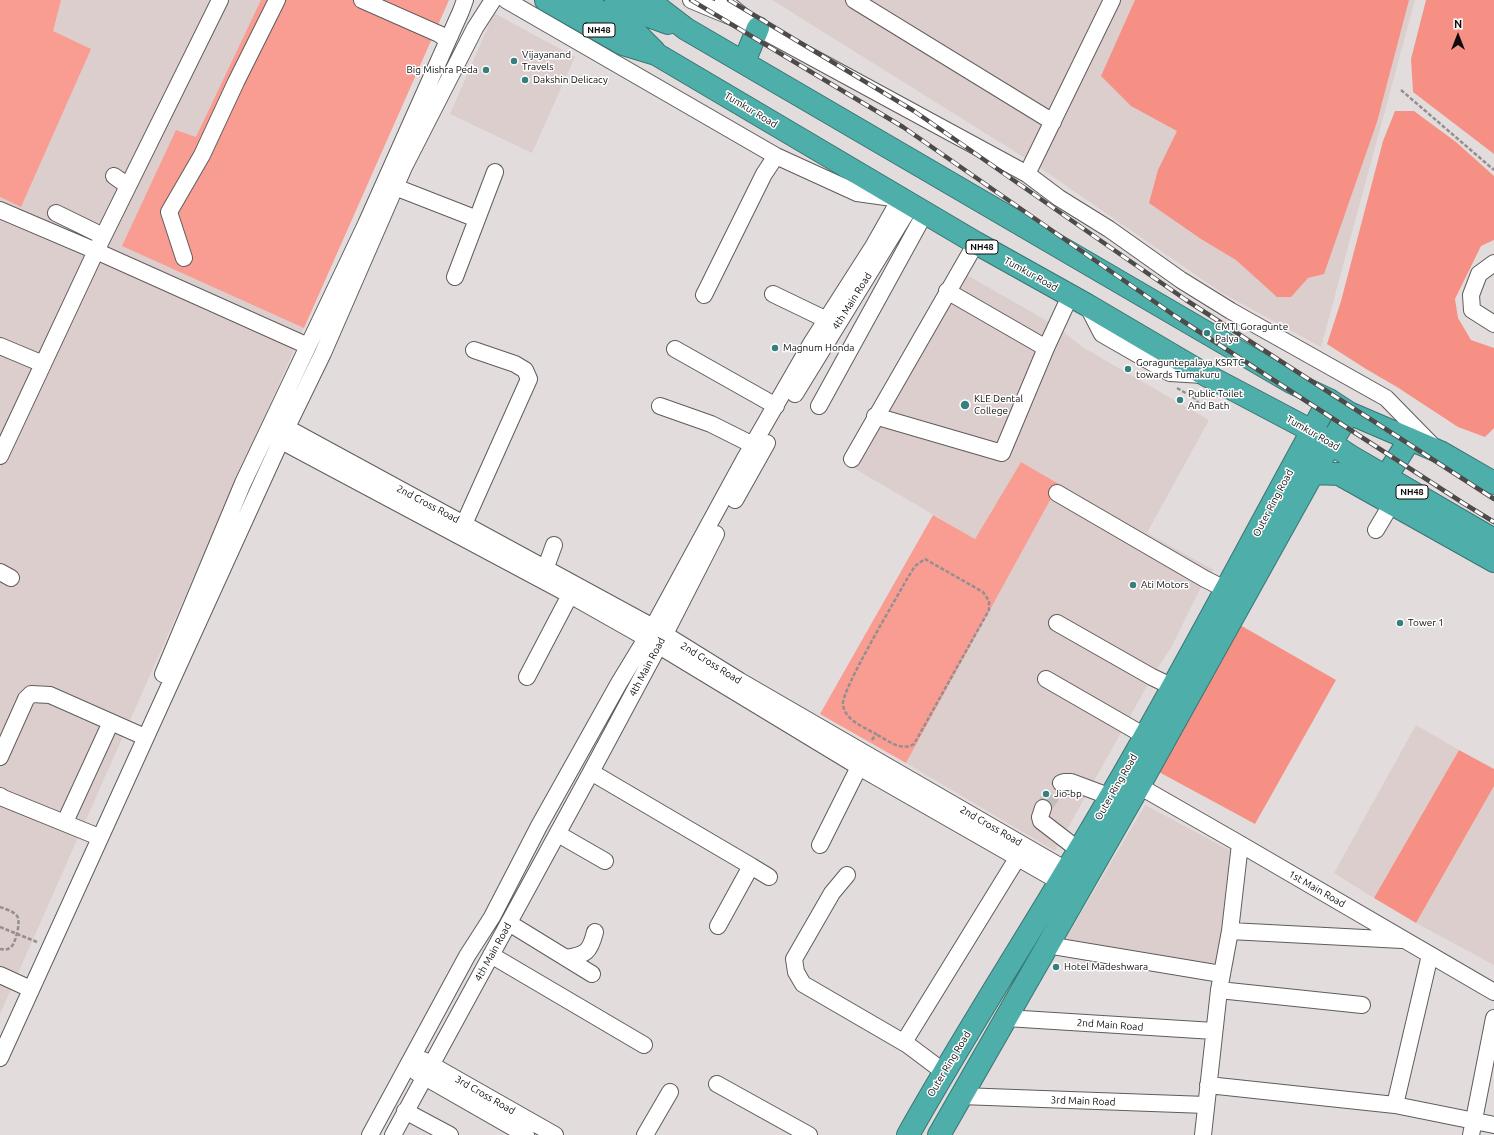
<!DOCTYPE html>
<html>
<head>
<meta charset="utf-8">
<style>
	body { margin:0 }
	#map { position:relative; width:1494px; height:1135px; overflow:hidden; background:#e2dddc; font-family:Ubuntu,sans-serif }
	canvas { display:block }
	.north { position:absolute; left:1438px; top:16px; width:40px; height:40px; -webkit-text-stroke:3px #fff; paint-order:stroke; rotate:0deg; font-size:11px; font-weight:700; line-height:16px; text-align:center; color:#0e0c0c }
	.north::after { content:''; display:block; margin:auto; width:14px; height:18px; background:#0e0c0c; clip-path:polygon(50% 0,100% 100%,50% 72%,0 100%) }
</style>
</head>
<body>
<div id="map">
<canvas width="1494" height="1135"></canvas>
<div class="north">N</div>
</div>
<script>
const ctx = document.querySelector('canvas').getContext('2d');
ctx.lineJoin = 'round';
function fill(path, color) {
  ctx.fillStyle = color;
  ctx.fill(path, 'evenodd');
}
function trace(path, color, width, dash) {
  ctx.strokeStyle = color;
  ctx.lineWidth = width;
  ctx.lineCap = dash ? 'butt' : 'round';
  ctx.setLineDash(dash || []);
  ctx.stroke(path);
}
function label(font, color, halo, rows, align = 'center') {
  ctx.font = font + ' Ubuntu,sans-serif';
  ctx.lineWidth = 3;
  ctx.setLineDash([]);
  ctx.textBaseline = 'middle';
  ctx.strokeStyle = halo;
  ctx.fillStyle = color;
  for (const [text, x, y, turn = 0] of rows) {
    ctx.save();
    ctx.translate(x, y);
    ctx.rotate((+turn || 0) * Math.PI / 180);
    ctx.textAlign = isNaN(turn) ? turn : align;
    if (halo) ctx.strokeText(text, 0, 0);
    ctx.fillText(text, 0, 0);
    ctx.restore();
  }
}
const built = new Path2D(`
	M0,0H449L0,1014Z
	M772,0H1415L1321,347L1222,293L1033,163Z
	M494,13L575,57L532,153L450,114Z
	M953,267L1056,326L1084,348L1209,420L1147,533L1214,570L1205,579L1172,646L1152,677L1055,851L906,763L1059,484L1021,462L975,539L845,463Z
	M1416,725L1459,750L1374,898L1334,873Z
	M1494,786V965L1416,923Z
	M1145,805L1235,853L1217,967L1065,940Z`);
const green = new Path2D(`
	M0,0H61L53,31L91,49L21,207L0,197Z
	M261,0H449L304,328L122,246L176,130L196,137Z
	M1021,462L1059,484L906,763L820,714L933,515L975,539Z`);
const forest = new Path2D(`
	M1135,0H1409L1377,122L1324,274L1308,278L1291,297H1277L1236,260L1201,239L1149,203L1158,170L1177,131L1131,106L1101,76Z
	M1426,0H1494V154L1413,92L1411,59Z
	M1395,111H1414L1456,142L1494,176V240L1481,246L1455,299L1458,318L1471,340L1494,348V428L1485,437L1458,427L1397,387L1366,369L1327,344L1341,301L1383,141Z
	M1240,625L1336,680L1255,824L1157,771Z
	M1459,750L1494,769V786L1416,923L1374,898Z`);
const minorTunnel = new Path2D(`
	M1043,808L1061,783`);
const path = new Path2D(`
	M1401,90L1494,170
	M1177,388L1196,399L1202,410
	M872,740L876,734C864,727 844,720 843,704C841,691 897,597 907,579L915,566L925,559L983,592L989,601V610L914,744C901,752 887,740 876,734
	M0,907C5,909 13,911 17,916C21,921 16,941 12,946C9,950 4,950 0,949
	M0,927L37,942`);
const minor = new Path2D(`
	M362,0L439,34L448,40
	M691,0L758,28L1027,174L1059,198L1109,229L1181,280L1231,311L1386,398L1434,447
	M723,0L744,17
	M854,0L1053,122
	M1027,174L1112,0
	M114,176L128,186
	M395,187L477,219
	M0,210L96,251L308,346
	M56,213L103,236
	M184,258L169,212L202,155L236,82L277,0
	M1494,263L1479,274L1471,295L1472,310L1494,324
	M455,277L495,172
	M947,291L1046,348
	M773,294L827,320
	M704,295L764,174L776,156
	M1087,305L1102,334L1170,373L1203,375
	M0,346L43,364
	M675,349L776,406
	M795,394L911,205
	M660,406L711,424L753,445
	M819,406L925,213
	M875,416L1002,453L1046,348L1070,296
	M278,423L653,627L740,681L1068,871
	M272,436L570,595L646,638L859,767L1060,882
	M0,456L96,251L220,0
	M852,459L976,243
	M1057,493L1205,579L1227,590
	M735,500L767,443
	M464,524L529,379L525,370L515,364L474,350
	M1376,530L1392,503
	M546,567L554,545
	M0,572L11,578
	M1057,623L1152,677L1173,687
	M163,674L243,483L366,224L461,11L465,0
	M527,677L570,595
	M1046,679L1145,736
	M0,757L26,699L31,694L50,695L138,734
	M591,772L751,866
	M1061,783L1064,782H1071L1111,797
	M1139,786L1240,844L1494,992
	M0,796L3,798L94,835
	M1043,808L1040,817L1041,821L1080,851
	M65,822L111,722
	M558,834L605,861
	M820,845L859,767
	M847,875L832,893L794,959L796,972L803,984L908,1045L944,1072
	M509,923L592,974
	M718,926L751,866L769,877
	M1230,931L1402,940
	M1047,945L1221,974
	M491,955L644,1045
	M566,958C586,955 590,952 595,932
	M0,975L24,986
	M1219,990L1362,1005
	M1006,1018L1214,1031
	M904,1042L1018,857
	M0,1058L287,427L323,353L404,167L475,28L493,0
	M423,1060L555,1135
	M416,1072L526,1135
	M717,1084L809,1135
	M1208,1085L1395,1105L1494,1125
	M961,1096L1206,1105
	M1395,1105L1430,955
	M405,1111L450,1135
	M370,1135L467,956L492,917L539,826L619,683L653,627L744,460L812,342L874,245L900,199L857,193L776,156L506,0
	M393,1135L591,772L665,634L716,534
	M645,1135L670,1092
	M1203,1135L1219,990L1230,931L1240,844
	M1471,1135L1494,1018`);
const highway = new Path2D(`
	M546,0L623,44L656,54L976,243L1087,305L1206,375L1312,431L1350,456L1494,540
	M580,0L634,31L654,51
	M616,0L635,11L668,23
	M648,0L686,29L1291,382L1329,400L1349,413L1440,452L1494,483
	M744,62L758,28
	M1313,473L1339,474L1494,561
	M1386,477L1410,439
	M908,1135C972,1021 1044,912 1109,799C1186,668 1255,533 1329,400
	M939,1135L1139,786L1313,473L1349,413`);
const rail = new Path2D(`
	M691,0L903,127L1175,316L1463,503L1494,522
	M729,0L914,111L1186,300L1494,499`);
const markers = [
	[514,61,4,"#367f7c"],
	[486,70,4,"#367f7c"],
	[525,80,4,"#367f7c"],
	[1207,333,4,"#367f7c"],
	[775,348,4,"#367f7c"],
	[1128,369,4,"#367f7c"],
	[1180,400,4,"#367f7c"],
	[965,405,5,"#367f7c"],
	[1133,585,4,"#367f7c"],
	[1400,623,4,"#367f7c"],
	[1046,794,4,"#367f7c"],
	[1056,967,4,"#367f7c"]
];
const shields = [
	[599,30,32],
	[982,247,32],
	[1412,492,32]
];
const shieldNames = [
	["NH48",599,30],
	["NH48",982,247],
	["NH48",1412,492]
];
const poiNames = [
	["Vijayanand",522,55],
	["Travels",522,67],
	["Big Mishra Peda",478,70,"right"],
	["Dakshin Delicacy",533,80],
	["CMTI Goragunte",1215,327],
	["Palya",1215,339],
	["Magnum Honda",783,348],
	["Goraguntepalaya KSRTC",1136,363],
	["towards Tumakuru",1136,375],
	["Public Toilet",1188,394],
	["And Bath",1188,406],
	["KLE Dental",974,399],
	["College",974,411],
	["Ati Motors",1141,585],
	["Tower 1",1408,623],
	["Jio-bp",1054,794],
	["Hotel Madeshwara",1064,967]
];
const streetNames = [
	["Tumkur Road",751,110,31],
	["Tumkur Road",1031,274,29],
	["4th Main Road",852,301,-58],
	["Tumkur Road",1313,433,30],
	["Outer Ring Road",1273,503,-62],
	["2nd Cross Road",428,504,28],
	["2nd Cross Road",711,663,32],
	["4th Main Road",647,667,-62],
	["Outer Ring Road",1116,787,-60],
	["2nd Cross Road",991,826,30],
	["1st Main Road",1317,889,30],
	["4th Main Road",493,952,-61],
	["2nd Main Road",1110,1025,4],
	["Outer Ring Road",949,1064,-59],
	["3rd Cross Road",485,1095,30],
	["3rd Main Road",1083,1101,2]
];
fill(built, '#dccecc');
fill(green, '#f99d93');
fill(forest, '#f79084');
trace(minorTunnel, '#c2bebd', 16, [16, 8]);
trace(minor, '#615c5c', 18);
trace(highway, '#387573', 24);
trace(path, '#938f8f', 2.5, [4, 2]);
trace(minor, '#fff', 16);
trace(highway, '#4eaeaa', 22);
trace(rail, '#4d4a4a', 4.5);
trace(rail, '#fff', 3, [9]);
for (const [x, y, r, color] of markers) {
  const dot = new Path2D();
  dot.arc(x, y, r, 0, 2 * Math.PI);
  ctx.fillStyle = color;
  ctx.fill(dot);
  trace(dot, '#fff', 1.5);
}
for (const [x, y, w] of shields) {
  const box = new Path2D();
  box.roundRect(x - w / 2, y - 7, w, 14, 3);
  ctx.fillStyle = '#fff';
  ctx.fill(box);
  trace(box, '#0e0c0c', 1);
}
label('bold 9px', '#0e0c0c', null, shieldNames);
label('10px', '#0e0c0c', '#fff', poiNames, 'left');
label('10px', '#0e0c0c', '#fff', streetNames);
</script>
</body>
</html>
